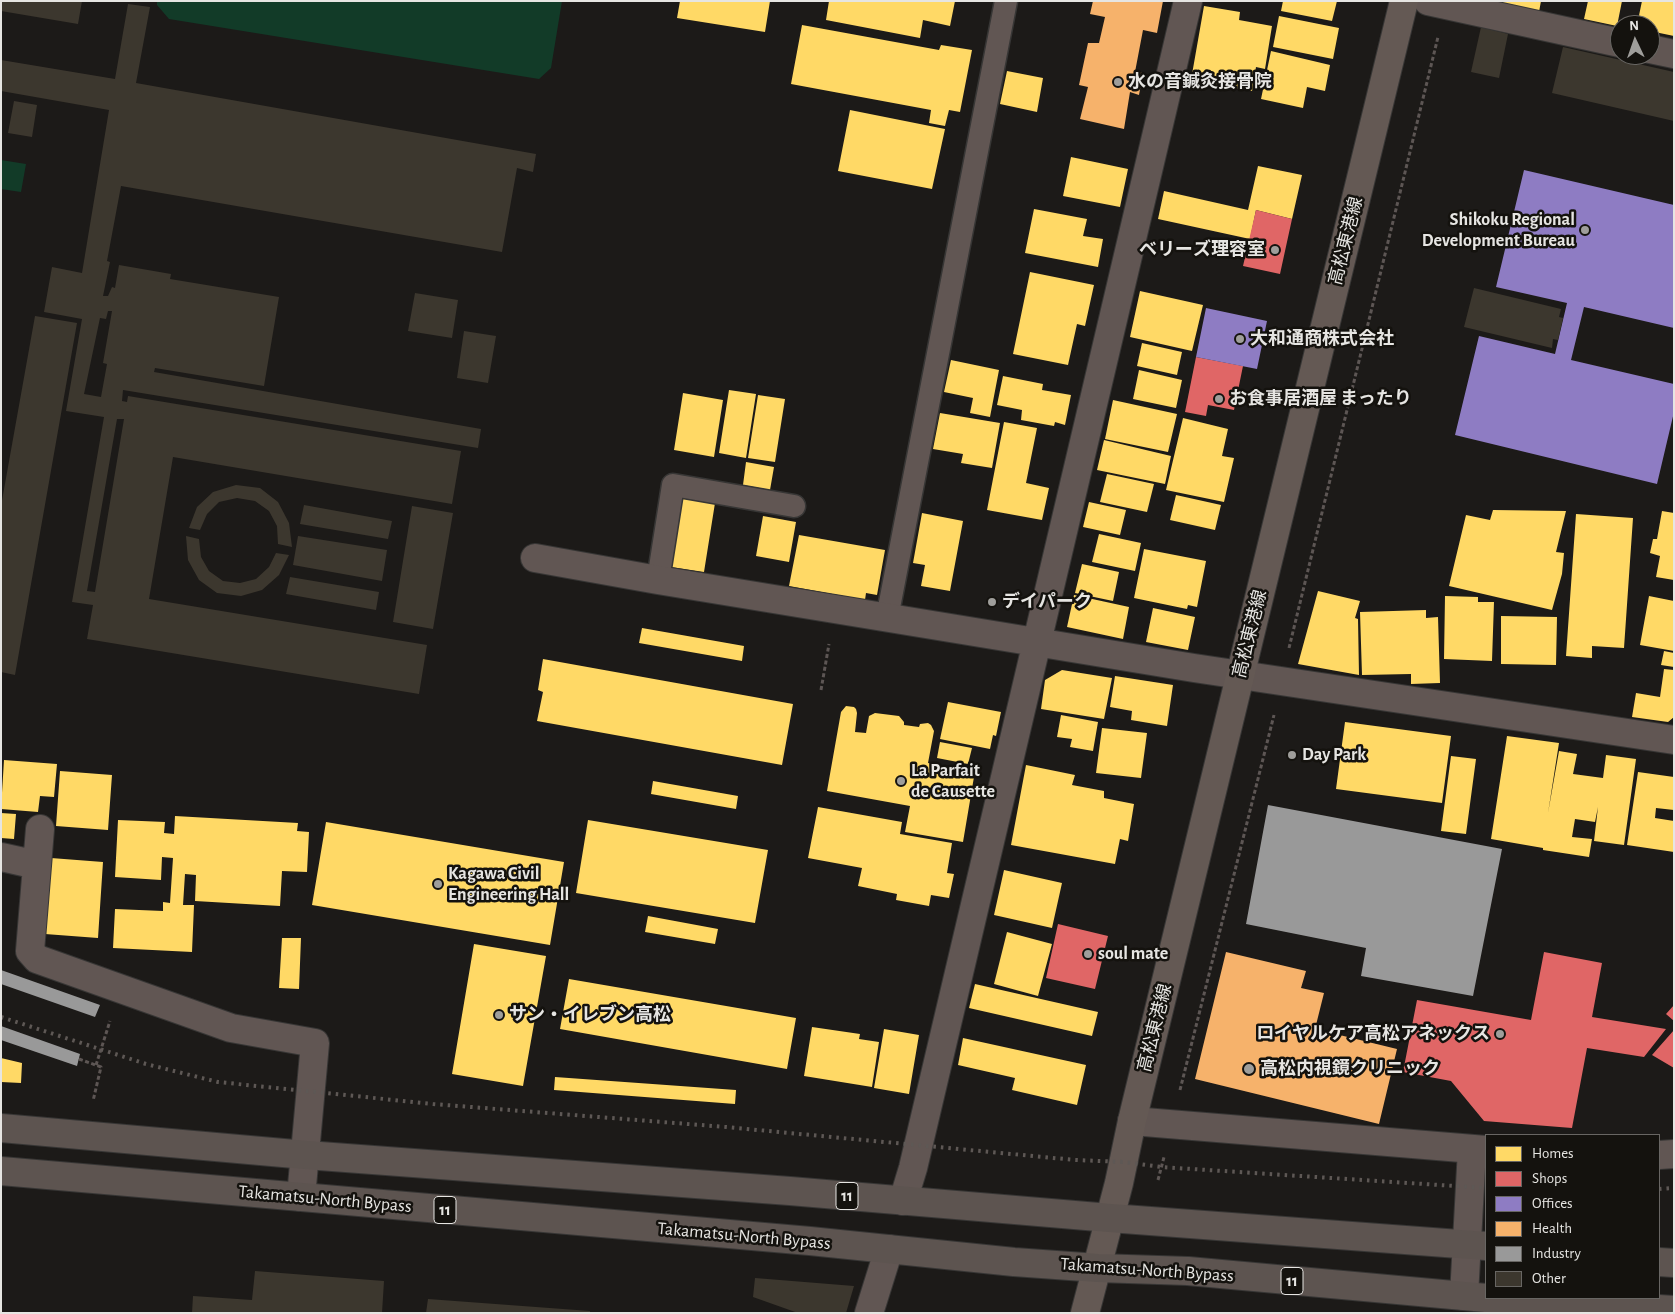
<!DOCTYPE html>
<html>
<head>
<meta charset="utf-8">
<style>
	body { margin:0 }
	#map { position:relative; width:1675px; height:1314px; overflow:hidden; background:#1c1a18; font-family:"Alegreya Sans",sans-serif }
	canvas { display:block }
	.frame { position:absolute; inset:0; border:2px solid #e6e5e2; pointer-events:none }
	.legend { position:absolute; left:1485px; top:1134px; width:175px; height:165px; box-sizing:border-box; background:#14120e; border:1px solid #686663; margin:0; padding:6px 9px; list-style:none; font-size:15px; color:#e6e5e2 }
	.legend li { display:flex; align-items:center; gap:10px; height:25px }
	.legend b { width:25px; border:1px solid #686663 }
	.north { position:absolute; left:1610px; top:15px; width:50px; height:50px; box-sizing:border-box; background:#14120e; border:1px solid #686663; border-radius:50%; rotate:357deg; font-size:14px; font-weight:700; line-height:20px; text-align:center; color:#e6e5e2 }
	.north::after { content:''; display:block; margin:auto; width:18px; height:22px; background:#9f9e9b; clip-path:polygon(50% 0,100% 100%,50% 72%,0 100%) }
</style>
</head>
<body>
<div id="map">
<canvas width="1675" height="1314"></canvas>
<div class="frame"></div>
<ul class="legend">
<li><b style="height:14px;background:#ffd966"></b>Homes</li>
<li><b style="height:14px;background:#e06666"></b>Shops</li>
<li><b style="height:14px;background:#8e7cc3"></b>Offices</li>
<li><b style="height:14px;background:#f6b26b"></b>Health</li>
<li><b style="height:14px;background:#999"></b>Industry</li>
<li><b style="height:14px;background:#3c372e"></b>Other</li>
</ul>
<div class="north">N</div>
</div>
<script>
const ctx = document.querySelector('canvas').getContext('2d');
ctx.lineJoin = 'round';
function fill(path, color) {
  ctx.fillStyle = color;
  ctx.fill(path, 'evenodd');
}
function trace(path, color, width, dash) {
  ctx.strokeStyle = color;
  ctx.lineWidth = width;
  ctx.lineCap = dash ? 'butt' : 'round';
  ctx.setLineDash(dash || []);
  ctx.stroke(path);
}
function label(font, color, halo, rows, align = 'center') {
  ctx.font = font + ' "Alegreya Sans","Noto Sans JP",sans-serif';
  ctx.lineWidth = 5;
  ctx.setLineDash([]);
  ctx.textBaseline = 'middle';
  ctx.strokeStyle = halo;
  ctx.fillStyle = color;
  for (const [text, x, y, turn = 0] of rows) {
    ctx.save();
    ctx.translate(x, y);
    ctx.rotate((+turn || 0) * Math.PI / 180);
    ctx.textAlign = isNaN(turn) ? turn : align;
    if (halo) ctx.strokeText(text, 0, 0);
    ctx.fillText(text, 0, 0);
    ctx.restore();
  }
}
const green = new Path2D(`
	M157,1H562L551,68L539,79L169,19L157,5Z
	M1,160L26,164L21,192L1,189Z`);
const homes = new Path2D(`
	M680,1H770L765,32L677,18Z
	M829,1H955L950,26L923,20L920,38L826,20Z
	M1283,1H1337L1332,21L1281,11Z
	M1494,1H1541L1539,12Z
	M1588,1H1622L1617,26L1584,19Z
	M1642,1H1674V36L1650,31V25H1637Z
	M1204,6L1240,12L1239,20L1272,26L1265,69L1256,67L1252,91L1191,80Z
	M1279,16L1339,28L1333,59L1273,47Z
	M802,25L939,50L941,45L972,50L960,112L949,110L945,126L929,123L931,110L791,84Z
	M1271,51L1330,65L1325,91L1307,87L1303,108L1261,99Z
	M1007,71L1043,78L1037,112L1000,104Z
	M850,110L945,129L932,189L838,171Z
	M1071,157L1128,169L1120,207L1063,196Z
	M1258,166L1302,175L1292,219L1256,210L1250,239L1158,219L1164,191L1248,210Z
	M1034,209L1087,219L1083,236L1103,239L1098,267L1025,253Z
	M1030,272L1094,285L1085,326L1077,324L1068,365L1013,354Z
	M1140,291L1203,305L1192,351L1130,337Z
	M1142,343L1182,352L1177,375L1137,366Z
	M951,360L999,370L990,417L970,413L973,398L944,392Z
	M1139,370L1182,380L1176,408L1133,399Z
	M1003,376L1043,384L1042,390L1071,395L1065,425L1055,422L1054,426L1021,420L1022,410L997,405Z
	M729,390L756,394L746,458L719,453Z
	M683,393L723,400L714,457L674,450Z
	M758,395L785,399L775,462L748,458Z
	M1113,400L1177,414L1168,452L1105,439Z
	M940,413L1000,423L992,468L961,463L963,454L933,449Z
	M1183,418L1228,429L1222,456L1234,458L1224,502L1166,490Z
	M1004,422L1037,428L1026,483L1049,488L1042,520L987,510Z
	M1104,440L1171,456L1165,484L1097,470Z
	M746,462L774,467L770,490L743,485Z
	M1107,474L1154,484L1147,512L1100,502Z
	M1176,495L1221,505L1215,530L1170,520Z
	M682,498L715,503L704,572L671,567Z
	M1089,502L1126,510L1120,535L1083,527Z
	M1493,510L1566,511L1556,552L1564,553L1562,574L1552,610L1449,586L1466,515L1490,520Z
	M1662,511L1674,513V580L1656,577L1660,556L1650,553L1653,539H1657Z
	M922,513L963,521L950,591L921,586L925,565L913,563Z
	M1576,514L1633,518L1624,648L1592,646V658L1566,656Z
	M763,516L796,522L789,562L756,556Z
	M1099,534L1141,543L1135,571L1092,562Z
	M799,535L885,550L877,595L866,593L865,600L789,586Z
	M1144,549L1206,561L1197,607L1188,605L1187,609L1134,598Z
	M1082,564L1119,572L1113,601L1075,593Z
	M1318,591L1360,601L1355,618L1358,619L1359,675L1298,664Z
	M1074,595L1129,607L1123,639L1067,627Z
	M1445,596L1478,597V602H1494L1492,661L1444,659Z
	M1649,596L1674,601V651L1640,645Z
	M1153,608L1195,617L1188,650L1146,642Z
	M1426,610V618L1438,617L1440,683L1411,684V674L1362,675L1360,612Z
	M1501,616L1557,617L1556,665L1501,664Z
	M642,628L744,646L742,661L639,643Z
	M1664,651L1674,653V667L1661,665Z
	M543,659L793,704L782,765L537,721L543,692L538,690Z
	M1664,669L1674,670V717L1668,722L1632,717L1636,693L1660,697Z
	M1062,670L1112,678L1104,719L1041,709L1045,680Z
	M1115,676L1173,685L1167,726L1131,720L1132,711L1110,707Z
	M948,702L1001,712L996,736L993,735L990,749L940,739Z
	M846,706L854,707L856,709L857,713L855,732L866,733L869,716L875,713L899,716L904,722V725L919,727L920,724L928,723L931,725L934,731L928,763L975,771L963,842L905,832L910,806L827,791L841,712Z
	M1061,715L1098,722L1093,751L1070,747L1072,739L1057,737Z
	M1345,722L1451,736L1442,803L1336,789Z
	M1102,728L1147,733L1141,778L1096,773Z
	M1507,736L1559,743L1548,813L1559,751L1577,754L1573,774L1603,778L1606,755L1636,759L1624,845L1594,841L1598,807L1595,822L1575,819L1572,837L1592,839L1589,857L1543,850V848L1491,839Z
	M940,742L972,748L968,764L937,758Z
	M1451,756L1476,759L1466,834L1441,831Z
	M4,760L57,764L54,797L40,796L38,812L1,809Z
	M1026,765L1075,775L1072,785L1104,791V798L1134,804L1128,841L1120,839L1115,864L1011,845Z
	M60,771L112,775L108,830L56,826Z
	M1638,772L1674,777V810L1656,808L1655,818L1674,821V852L1627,845Z
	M653,781L738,796L736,809L651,794Z
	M818,807L902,822L900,834L952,843L947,873L954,874L949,898L931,895L929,906L896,900L897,894L858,886L862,868L808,858Z
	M1,813L16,814L14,839L1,838Z
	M175,816L298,823L297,831L309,832L307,872L282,871L280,906L195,901L196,875L185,874L183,905H194L192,952L113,948L115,909L163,911V902L170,903L173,858L162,857L161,880L115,877L118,820L165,822L164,833L174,834Z
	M588,820L768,850L755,923L576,893Z
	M326,822L564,862L550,945L312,905Z
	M51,858L103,862L98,938L45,934Z
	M1004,870L1062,883L1052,928L994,915Z
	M648,916L718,929L715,944L645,932Z
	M1007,932L1052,944L1038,996L994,984Z
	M282,938H301L299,989L279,988Z
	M474,944L546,956L523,1086L452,1074Z
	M569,979L796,1018L787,1069L560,1029Z
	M975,984L1098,1012L1092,1036L969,1008Z
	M812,1027L860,1034L859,1039L879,1042L872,1087L804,1076Z
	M884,1029L919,1035L909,1094L874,1088Z
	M963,1038L1086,1065L1077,1105L1012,1090L1015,1078L958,1065Z
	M1,1058L22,1063L21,1083L1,1082Z
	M555,1077L736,1090L735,1104L554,1090Z`);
const shops = new Path2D(`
	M1256,210L1292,219L1280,274L1243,266Z
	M1196,357L1243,366L1234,410L1208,405L1206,416L1185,412Z
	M1058,924L1108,936L1095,989L1046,978Z
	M1544,952L1602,963L1592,1017L1666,1029L1644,1057L1587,1048L1572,1128L1484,1121L1451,1081L1403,1072L1417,1000L1531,1020Z
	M1674,1005V1021L1666,1014Z
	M1674,1030V1068L1652,1055Z`);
const offices = new Path2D(`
	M1524,170L1674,205V328L1584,307L1571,360L1674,384V412L1657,484L1455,435L1479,336L1555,354L1567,303L1496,287Z
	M1206,308L1267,321L1257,369L1196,357Z`);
const health = new Path2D(`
	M1093,1H1163L1157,33L1143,30L1135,72L1143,73L1139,95L1130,92L1124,129L1080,119L1088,87L1079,85L1088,43H1099L1105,17L1090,14Z
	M1226,952L1306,971L1301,988L1324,993L1315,1029L1397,1049L1379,1124L1195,1079Z`);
const industry = new Path2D(`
	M1268,805L1502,849L1473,996L1361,976L1366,948L1246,924Z
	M1,970L100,1005L95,1017L1,984Z
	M1,1026L80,1054L77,1066L1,1040Z`);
const building = new Path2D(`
	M1,1H82L78,24L1,11Z
	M128,4L150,7L136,83L536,154L533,172L517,168L502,252L121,186L107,261L110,262L103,296H108L112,287L115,288L119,265L171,274L170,279L279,297L264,386L155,368L154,372L481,429L478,448L123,390L122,401L127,402L128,396L461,451L452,504L173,457L149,599L427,645L419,694L87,639L93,605L72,602L104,417L66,411L82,319L44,312L52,267L82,273L109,110L1,91V60L115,79ZM108,311H112L103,363L107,364L101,397L84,394L100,318L106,319ZM117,419H124L95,592L87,591Z
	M1481,27L1508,34L1499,78L1471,72Z
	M1563,47L1674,72V121L1552,93Z
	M14,101L37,105L32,137L8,133Z
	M1474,288L1561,309L1559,317L1563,318L1558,340L1553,339L1552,348L1464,327Z
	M415,293L458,300L452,338L408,331Z
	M35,316L77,323L15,675L1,672V506Z
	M464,331L496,336L488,383L457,378Z
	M236,485L260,488L278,502L289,523L292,547L278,544L277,526L269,511L255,501L237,498L219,502L207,514L200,530L189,528L197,507L213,492Z
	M304,505L392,521L388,539L300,524Z
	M412,506L453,513L433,629L393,622Z
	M186,536L199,539L201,557L209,571L223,581L240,583L256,579L269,567L276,553L289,555L279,575L262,590L241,596L217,593L199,580L188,560Z
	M298,536L387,550L382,581L293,565Z
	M290,577L379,592L376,610L286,594Z
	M255,1271L384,1281L382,1313H192L193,1296L252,1300Z
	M755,1278L854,1286L846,1313H798L753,1297Z
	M428,1299L590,1311V1313H426Z`);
const path = new Path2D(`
	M1289,648L1438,37
	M821,690L829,644
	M79,1059L101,1067L93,1101
	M96,1065L110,1021
	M1180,1090L1274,715
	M1158,1180L1164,1157`);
const lane = new Path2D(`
	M658,580L673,485L794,506
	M887,618L1006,1`);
const street = new Path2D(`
	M1428,1L1620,43
	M1650,49L1674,54
	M535,558L658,580L1194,668L1674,740
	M40,829L30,951L37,959L231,1028L315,1043L301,1197
	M1,857L37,865
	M1132,1121L1486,1150
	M1659,1155L1674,1154
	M903,1201L913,1168L1188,1
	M1464,1296L1472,1149
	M869,1313L889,1249`);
const secondary = new Path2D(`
	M1085,1313L1119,1183L1132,1121L1404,1`);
const highway = new Path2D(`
	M1,1128L306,1155L790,1191L1110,1218L1486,1246
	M1,1171L810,1241L1014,1262L1098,1268L1188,1271L1486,1298
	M1659,1262L1674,1263
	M1487,1298L1674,1310`);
const rail = new Path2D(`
	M1,1017L146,1064L218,1082L433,1104L726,1127L1075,1160L1124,1162L1161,1167L1486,1188
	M1659,1189L1674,1188`);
const markers = [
	[1118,82,5,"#9f9e9b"],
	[1585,230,5,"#9f9e9b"],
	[1275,250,5,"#9f9e9b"],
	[1240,339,5,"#9f9e9b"],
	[1219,399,5,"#9f9e9b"],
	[992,602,5,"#9f9e9b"],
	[1292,755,5,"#9f9e9b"],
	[901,781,5,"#9f9e9b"],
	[438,884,5,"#9f9e9b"],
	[1088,954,5,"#9f9e9b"],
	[499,1015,5,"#9f9e9b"],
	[1500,1034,5,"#9f9e9b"],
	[1249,1069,6,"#9f9e9b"]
];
const shields = [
	[847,1196,22],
	[445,1210,22],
	[1292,1281,22]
];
const shieldNames = [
	["11",847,1196],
	["11",445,1210],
	["11",1292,1281]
];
const poiNames = [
	["水の音鍼灸接骨院",1128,82],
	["Shikoku Regional",1575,220,"right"],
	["Development Bureau",1575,241,"right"],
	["ベリーズ理容室",1265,250,"right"],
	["大和通商株式会社",1250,339],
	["お食事居酒屋 まったり",1229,399],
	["デイパーク",1002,602],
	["Day Park",1302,755],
	["La Parfait",911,771],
	["de Causette",911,792],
	["Kagawa Civil",448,874],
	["Engineering Hall",448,895],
	["soul mate",1098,954],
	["サン・イレブン高松",509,1015],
	["ロイヤルケア高松アネックス",1490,1034,"right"],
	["高松内視鏡クリニック",1260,1069]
];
const streetNames = [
	["高松東港線",1346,241,-76],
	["高松東港線",1250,634,-76],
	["高松東港線",1155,1028,-76],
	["Takamatsu-North Bypass",325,1199,5],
	["Takamatsu-North Bypass",744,1236,5],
	["Takamatsu-North Bypass",1147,1270,4]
];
fill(green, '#123b28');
fill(homes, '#ffd966');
fill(shops, '#e06666');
fill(offices, '#8e7cc3');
fill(health, '#f6b26b');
fill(industry, '#999');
fill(building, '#3c372e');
trace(lane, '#373635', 25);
trace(street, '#373635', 30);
trace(secondary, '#373635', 30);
trace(highway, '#373635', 30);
trace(path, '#5d5654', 3, [4, 2.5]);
trace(lane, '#615653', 22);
trace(street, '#615653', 28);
trace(secondary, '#645954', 28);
trace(highway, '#5d5450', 28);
trace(rail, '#5e5855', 4, [2.5, 5]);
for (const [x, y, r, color] of markers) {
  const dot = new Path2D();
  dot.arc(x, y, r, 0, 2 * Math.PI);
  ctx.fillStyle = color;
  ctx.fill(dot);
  trace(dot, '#14120e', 2);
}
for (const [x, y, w] of shields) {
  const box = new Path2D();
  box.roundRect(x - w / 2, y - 13.5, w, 27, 4);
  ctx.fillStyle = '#14120e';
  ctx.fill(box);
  trace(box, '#e6e5e2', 1);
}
label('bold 16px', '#e6e5e2', null, shieldNames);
label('bold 18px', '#e6e5e2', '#14120e', poiNames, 'left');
label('18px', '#e6e5e2', '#14120e', streetNames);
</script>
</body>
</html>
